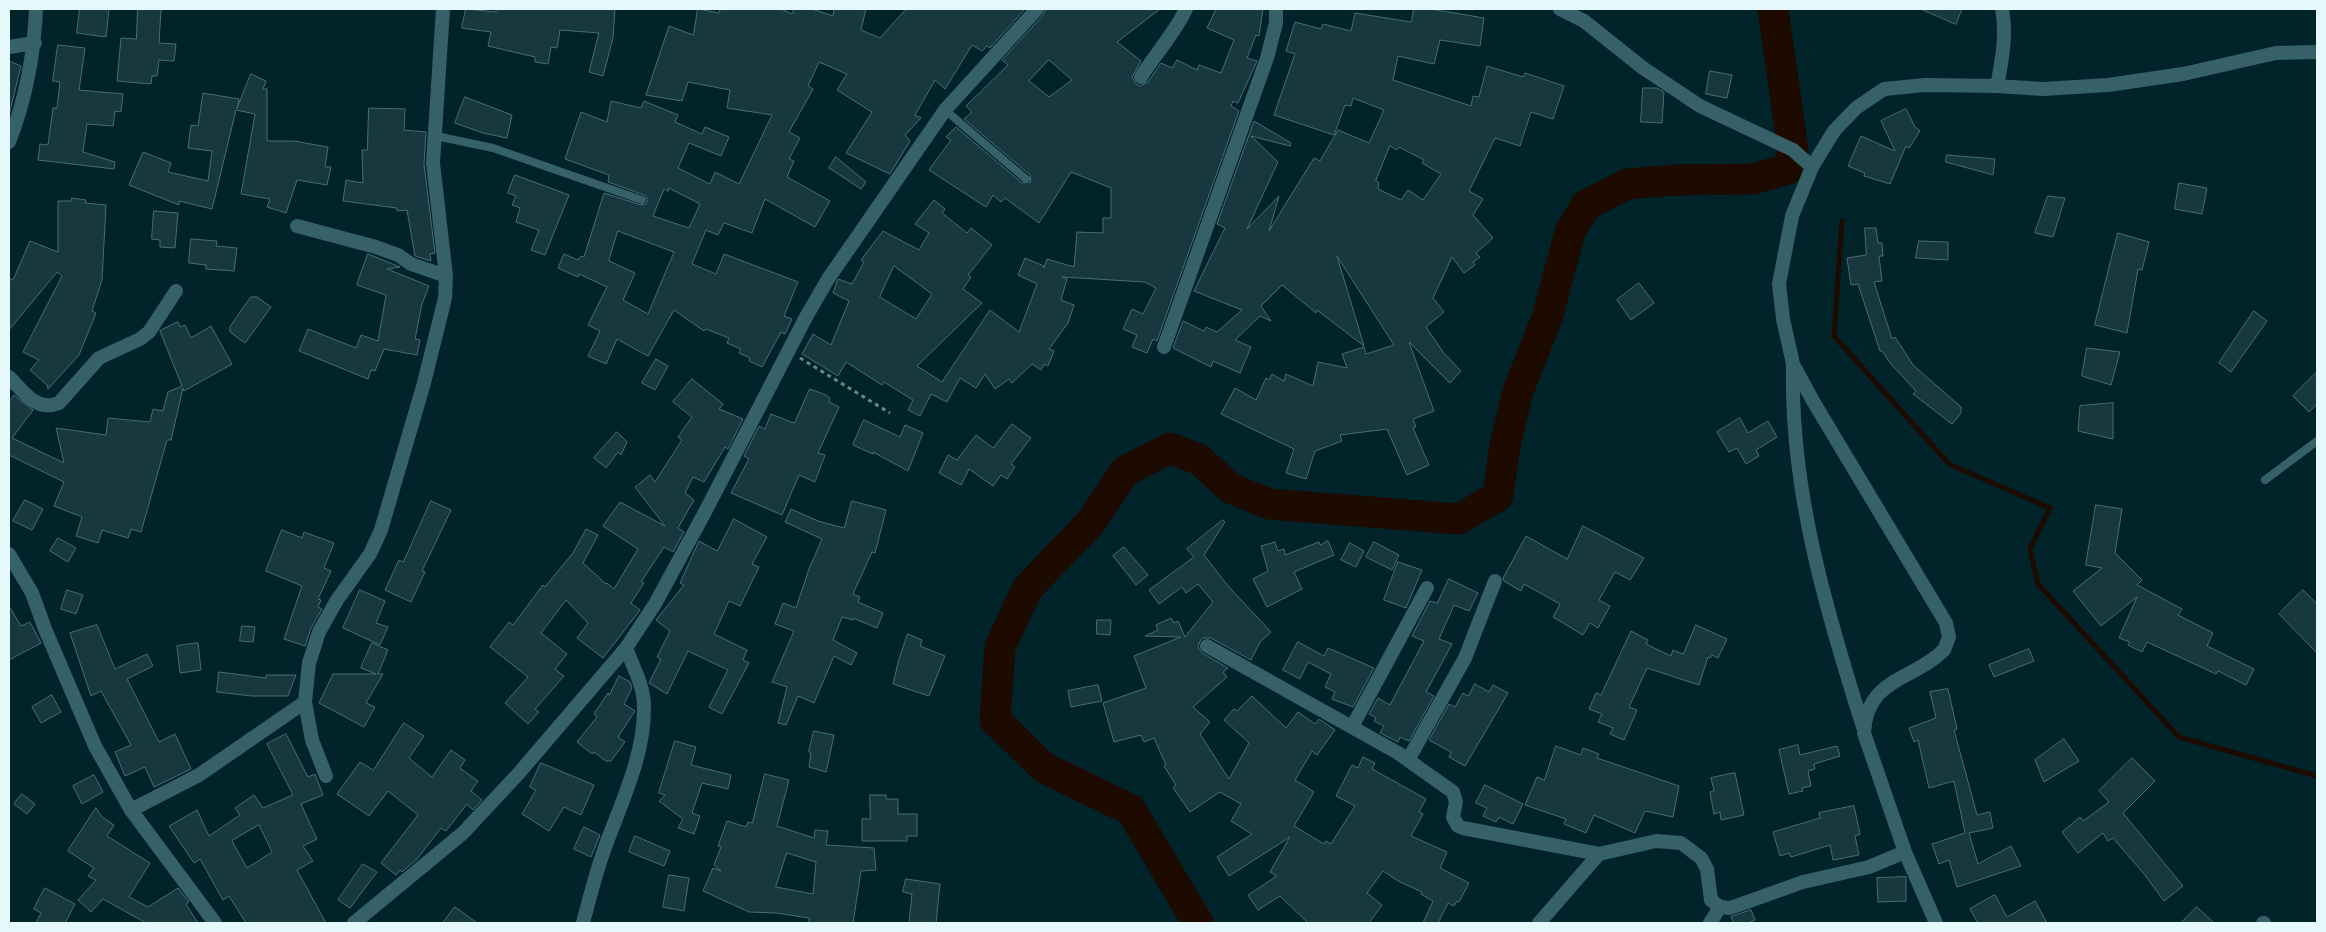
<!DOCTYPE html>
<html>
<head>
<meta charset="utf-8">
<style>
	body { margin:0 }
	#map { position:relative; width:2326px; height:932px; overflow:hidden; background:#00242a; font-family:"Libre Baskerville",serif }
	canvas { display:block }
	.frame { position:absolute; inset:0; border:10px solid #e5f8fc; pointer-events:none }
</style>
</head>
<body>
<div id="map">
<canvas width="2326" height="932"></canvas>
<div class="frame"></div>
</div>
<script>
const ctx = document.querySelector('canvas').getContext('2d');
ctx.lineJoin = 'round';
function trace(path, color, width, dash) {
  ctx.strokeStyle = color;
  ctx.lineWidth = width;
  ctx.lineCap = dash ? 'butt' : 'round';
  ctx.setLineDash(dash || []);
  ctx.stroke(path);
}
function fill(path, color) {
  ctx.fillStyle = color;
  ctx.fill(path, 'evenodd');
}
const stream = new Path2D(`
	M1842,221L1834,336L1949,464L2050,508L2030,549L2038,584L2179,737L2317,776`);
const river = new Path2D(`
	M1198,923L1131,810L1043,767L995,720L1000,647L1027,589L1091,522L1125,471L1170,448L1200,460L1230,488L1269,504L1459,519L1498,496L1505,445L1518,391L1547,318L1570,232L1586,205L1627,184L1674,180L1753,179L1788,169L1793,150L1773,9`);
const building = new Path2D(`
	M80,9H109L106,37L77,33Z
	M138,9H161L159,43L176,44L174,61L159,60L157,76H152L151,84L117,81L121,38L136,39Z
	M466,9L496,12V9H615L613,38L603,76L589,72L599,33L560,30L557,48L551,47L548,64L535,62V57L488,46L491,32L462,28Z
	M698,9L719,13L720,9H781L792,14L794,9H812L833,16L834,9H866L861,30L880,38L906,9H1025L990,48L987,46L982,51L972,45L945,89L935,80L915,115L921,118L905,135L910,141L890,174L846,153L872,112L837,90L847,74L819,62L808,86L813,89L789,132L800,138L789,159L794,161L787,177L830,201L815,227L765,199L752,233L724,223L718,235L706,230L692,264L716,274L724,254L798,282L784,316L792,319L785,334L781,332L762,367L749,361L750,358L739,353L741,349L727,343L729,338L706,329L704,331L674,310L648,356L617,339L606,364L588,356L600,331L588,325L607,287L579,274L578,277L558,268L564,254L578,260L581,256L584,257L604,193L641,205L646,204L648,199L644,195L608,182L609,175L565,159L581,112L607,122L611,101L641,108L644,101L678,115L675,122L702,134L705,127L729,137L721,156L689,143L678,168L710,184L715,172L739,184L772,115L727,108L730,90L688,82L682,101L646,95L669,26L693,35ZM669,188L700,204L689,228L653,216L664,189L668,191ZM618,231L674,252L648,314L623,300L635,273L609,261Z
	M1046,9H1160L1117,42L1141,61L1132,77L1136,84L1140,86L1148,82L1161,63L1172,68L1177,60L1197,70L1199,65L1221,73L1234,40L1207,28L1216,9H1263L1259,36L1256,35L1247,58L1257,61L1238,103L1233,101L1231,106L1239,111L1157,341L1153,339L1147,353L1132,347L1137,335L1123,329L1132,309L1143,314L1156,288L1145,282L1062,277L1067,279L1061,300L1074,305L1068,323L1049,349L1054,351L1048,366L1044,364L1041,370L1032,364L1012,383L1009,379L995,389L985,374L976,388L960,378L947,402L931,394L920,416L908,410L913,400L884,382L882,385L846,362L838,376L802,354L813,334L831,345L849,301L833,293L838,279L852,284L864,262L861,260L883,231L919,250L929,233L915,224L934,200L945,209L942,213L967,233L971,228L992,245L968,275L971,277L963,289L982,303L917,366L942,382L990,310L1019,332L1037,284L1018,275L1025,258L1044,266V268L1047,259L1074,267L1077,232L1103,233V218H1111V188L1071,172L1039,223L1005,198L1001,202L993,195L986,207L929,170L951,140L946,137L956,127L1022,183L1031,182L1030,175L964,119L972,112L966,106L1008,65L1002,60L1043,15ZM1049,60L1072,80L1049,97L1029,81ZM894,266L932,294L916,319L880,297Z
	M1414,9H1431L1484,18L1480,46L1440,40L1434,64L1398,56L1393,80L1471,106L1473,96L1479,97L1487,66L1523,77L1525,73L1564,86L1553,119L1531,112L1520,146L1495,138L1469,191L1483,199L1473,215L1493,238L1476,253L1480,257L1473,262L1475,265L1464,273L1452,257L1433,298L1444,312L1426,327L1443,352L1461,371L1450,383L1409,342L1434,411L1413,419L1416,427L1413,428L1429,465L1407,475L1387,429L1340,435L1342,441L1315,451L1306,479L1286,473L1294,449L1221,414L1235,388L1256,400L1266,378L1269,380L1272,374L1284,381L1286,374L1313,386L1318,362L1347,368L1342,354L1364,347L1366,354L1394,345L1337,256L1364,346L1317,310L1316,313L1282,285L1261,306L1271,321L1260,316L1235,340L1251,347L1240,373L1213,361L1211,367L1173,348L1183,321L1204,331L1206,327L1217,332L1242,310L1194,291L1225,228L1217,224L1254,121L1291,143L1290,146L1251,136L1278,162L1247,229L1279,196L1269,231L1314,158L1320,161L1338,130L1369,143L1384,110L1353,98L1351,106L1345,105L1334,135L1274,115L1295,54L1286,51L1295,22L1321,29L1323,24L1351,31L1355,13L1411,22ZM1390,146L1397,150L1399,147L1424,160L1422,163L1441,174L1423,200L1408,190L1401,200L1378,189L1379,183L1376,181Z
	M1921,9H1962L1956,24Z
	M58,45L85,48L79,90L123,94L121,112L115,111L113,126L87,124L83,152L115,162L114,169L38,160L40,144L48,145L53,108H57L60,82L53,81Z
	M9,61L21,66L9,115Z
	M1710,71L1732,75L1727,98L1706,94Z
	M251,74L266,81L263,89H267V141H294L328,147L325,167H331L327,185L297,180L286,213L267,207L270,199L241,194L255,114L236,110L212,209L179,201V205L129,185L143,152L171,163L168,172L208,181L212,151L188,148L191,125L198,126L203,93L239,99L237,108Z
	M1643,88H1657L1664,92L1662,123L1641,122Z
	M465,97L512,115L507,138L483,133L455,123Z
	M369,108L405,109L404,130L426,132L424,164L435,253L430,254L431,261L415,256L407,210L397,211V208L343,201L346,180L363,183L362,150H367Z
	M1906,109L1915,127L1920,131L1909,148L1906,146L1890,184L1864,176L1865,173L1848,166L1861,136L1895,151L1881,121Z
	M1947,155L1995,159L1993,175L1946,162Z
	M836,157L866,182L861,189L829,168Z
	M515,175L569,195L545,255L531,250L539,230L516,222L520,208L512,205L516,196L508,193Z
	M2179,183L2207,188L2202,214L2175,209Z
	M2048,196L2065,198L2053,237L2035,233Z
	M72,198L86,200L85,203L106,205L102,280L92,311L96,313L79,355L48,389L47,385L30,370L39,360L23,352L62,276L57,272L9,330V278L13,280L30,241L58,252V201H71Z
	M154,211L178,213L175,248L160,247V240L152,239Z
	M1865,228H1876L1878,243H1882L1883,256H1879L1882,281L1874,282L1892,339L1895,337L1913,365L1961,407V413L1952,424L1913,394L1916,391L1891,364L1882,351H1880L1858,284L1851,285L1847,258L1866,255Z
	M2118,233L2149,242L2142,270L2138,269L2127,333L2095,325Z
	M191,239L217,241L216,246L237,248L234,271L206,269V265L189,263Z
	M1919,241L1948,242V260L1916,258Z
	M368,254L400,267L387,269L429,286L422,304L415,339L420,340L417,355L384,349L375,371L371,370L368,379L299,351L308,329L356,348L361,335L378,341L386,295L357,285Z
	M1639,283L1654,303L1631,320L1617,300Z
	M251,297H257L271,307L245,343L230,332V327Z
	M2254,311L2267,321L2231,372L2219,363Z
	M178,322L180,327L185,325L191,338L211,326L232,364L184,391L183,388L171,440H167L141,532L131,529L128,538L102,530L98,543L76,536L82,517L54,506L64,482L9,455V402L14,395L33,410L12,438L64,463L56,428L106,435L108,418L150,422L153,409L163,411L168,392L182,386L160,331Z
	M2087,348L2120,352L2111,385L2082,376Z
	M656,359L668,366L655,390L642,383Z
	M2317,372V404L2309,412L2293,396Z
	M692,379L723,404L719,409L743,419L728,449L725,447L704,482L693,477L685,493L694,500L678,528L684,532L673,552L664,547L641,582L644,583L631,603L640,610L603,658L577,638L588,623L566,600L541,633L567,654L555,669L564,676L535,709L539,712L528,724L505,703L528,677L490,647L509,622L513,625L543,585L545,587L573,553L586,529L598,535L583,563L606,584L607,583L614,589L638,549L603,526L620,502L665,526L635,487L650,475L655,482L682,440L678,437L692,417L673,402Z
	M810,389L826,395L830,398L829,402L839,407L818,453L825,455L815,482L799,475L782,515L731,493L749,459L744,456L759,426L765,429L771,414L794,423Z
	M2113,403V439L2078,431L2080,406Z
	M1740,418L1748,433L1768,421L1777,437L1756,450L1759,456L1746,464L1737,448L1729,452L1717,432Z
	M864,420L900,437L905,425L923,433L908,471L873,452V454L853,445Z
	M1012,424L1031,438L1011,464L1015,467L1007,479L1001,475L993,486L969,469L961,485L939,473L948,455L957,460L976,435L993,448Z
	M617,432L627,442L621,455L618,452L606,468L594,458Z
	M25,500L43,509L32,530L13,521Z
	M431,501L451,510L422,571L425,572L411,602L385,590L399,560L403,562Z
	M852,501L886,510L875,553L872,552L853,594L860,597L858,602L883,613L877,628L853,618V620L842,617L833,640L857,653L851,665L834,656L814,703L798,696L786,725L778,723L787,687L772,682L794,631L775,624L783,603L796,608L809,569L822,539L785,522L791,509L818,521L844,528Z
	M2096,505L2122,509L2115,553L2142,580L2137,585L2182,609L2178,615L2213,633L2207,646L2254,669L2246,685L2218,671L2216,674L2147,642L2142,652L2128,645L2130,642L2119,638L2137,597L2101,626L2073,591L2102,568L2086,565Z
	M734,519L767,537L752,564L759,567L740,606L729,601L714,634L747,650L743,660L749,663L722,714L709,707L728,670L688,651L667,694L649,683L661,659L657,657L670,631L656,620L684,585L680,583L699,541L717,551Z
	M1223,520L1225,522L1204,555L1228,586L1271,632L1260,642L1251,660L1211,638H1203L1200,641L1198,647L1202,653L1228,668L1223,672L1227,677L1193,707L1210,722L1200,734L1229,779L1249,743L1224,720L1234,709L1237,711L1252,696L1286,728L1298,712L1315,724L1319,719L1335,730L1317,755L1312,751L1295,780L1314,792L1294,826L1324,844L1326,841L1331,844L1355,806L1336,796L1352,765L1358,768L1363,757L1375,763L1372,769L1426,799L1419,812L1423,814L1411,836L1447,852L1440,868L1469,883L1459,902L1457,901L1454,906L1448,903L1438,923H1423L1433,901L1421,894L1422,892L1398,881L1383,871L1367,893L1382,905L1369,923H1308L1280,896L1258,910L1248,895L1277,876L1270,872L1290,837L1229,876L1217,857L1252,834L1231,821L1241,804L1220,792L1190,812L1173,788L1176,785L1164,766L1166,765L1154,738L1144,742L1141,735L1114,742L1103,703L1146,688L1134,656L1181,637L1145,636L1158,630L1156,625L1171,618L1174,623L1178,621L1185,637L1213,602L1198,584L1186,593L1182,587L1159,604L1149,590L1194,557L1187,549Z
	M1583,526L1644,558L1630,580L1615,572L1599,600L1610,606L1598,628L1590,623L1583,635L1553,617L1560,604L1524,584L1521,591L1504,581L1503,578L1526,536L1567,559Z
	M282,530L302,538L304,532L334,543L324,568L331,571L318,599L321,600L318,607L322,609L311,628L305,646L284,639L302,586L266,571Z
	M58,538L76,548L68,562L50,551Z
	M1328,541L1334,555L1294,572L1302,589L1267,607L1253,579L1268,571L1261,546L1275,542L1278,551L1284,549L1285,555L1319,542L1320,545Z
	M1374,542L1399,555L1392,570L1366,557Z
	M1350,543L1364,551L1356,567L1341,560Z
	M1124,547L1148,575L1136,585L1113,556Z
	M1398,562L1422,570L1406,608L1384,600Z
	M1449,579L1478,593L1469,611L1454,605L1439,639L1452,644L1426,692L1434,696L1409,741L1400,737L1398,742L1380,733L1384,726L1374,721L1376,718L1369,714L1378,698L1390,705L1424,641L1412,636L1430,601L1437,603Z
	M67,590L83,595L76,614L61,609Z
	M360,590L385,601L376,623L388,627L380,645L343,628Z
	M2303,590L2317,604V653L2279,614Z
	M9,606L21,626L30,622L41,643L9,660Z
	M1097,620H1111L1110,635L1097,634Z
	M97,625L115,669L147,654L153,666L127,679L159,742L175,734L191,769L154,787L145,767L125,776L115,752L131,745L101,691L91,696L70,633Z
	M1696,625L1727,639L1718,658L1712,655L1710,658L1708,657L1699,685L1647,668L1629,707L1637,710L1624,740L1610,734L1613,728L1598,722L1602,714L1589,709L1596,693L1601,695L1631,631L1648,640L1646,644L1671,656L1673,650L1683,654Z
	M242,626L255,627L253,642L240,641Z
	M908,634L922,640L920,646L945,656L929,696L893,684L899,659Z
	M1298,642L1324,656L1328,648L1374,668L1353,707L1332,699L1335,692L1325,687L1331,674L1308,662L1300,679L1283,670Z
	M198,643L201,670L180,673L177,646Z
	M372,643L388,650L378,674H383L366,703L375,707L364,727L319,703L333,674H376L361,668Z
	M2029,649L2034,661L1994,677L1989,665Z
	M219,672L266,678V675H296L288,696H252L217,692Z
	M619,676L630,682L632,688L624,704L635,711L618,737L625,742L611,761H606L594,752L592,754L577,742L597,717L594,714L608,693L609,695Z
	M1475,684L1489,692L1493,685L1508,693L1465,766L1449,757L1451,752L1429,740L1449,704L1455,707L1463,693L1468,696Z
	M1098,685L1102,701L1071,707L1068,691Z
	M1948,689L1957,729L1954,730L1977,815L1990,812L1993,828L1969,833L1978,864L2011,846L2021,866L1957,887L1949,860L1939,864L1932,844L1965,833L1954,781L1929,788L1918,740L1914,742L1909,728L1936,718L1930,692Z
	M52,695L61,712L41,723L32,707Z
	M404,723L424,736L409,758L432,777L451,750L465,760L460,768L478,781L471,791L482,800L473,810L467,804L446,831L441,828L417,859L402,872L400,870L396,875L381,863L418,815L388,791L369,816L337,794L360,762L373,770Z
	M814,731L834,735L826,772L809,767L811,753L809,752Z
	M286,734L308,777L315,774L323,795L301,804L317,839L303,846L313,861L297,870L326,923H246L229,896L223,900L200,859L194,863L169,826L197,810L209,836L240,815L235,808L254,795L263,808L293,795L267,744ZM259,825L272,852L247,868L232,841Z
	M2064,739L2079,761L2044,782L2035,760Z
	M675,741L696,747L691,765L731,775L728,789L702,783L692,813L700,816L694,834L678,828L683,819L659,801L665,795L659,793Z
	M1798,745L1800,755L1837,746L1840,756L1814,764L1815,769L1808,771L1811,786L1802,788L1803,791L1789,794L1779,750Z
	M1556,746L1581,755L1583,748L1599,754L1597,758L1679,786L1673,817L1645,811L1635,833L1594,815L1586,833L1564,824L1566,819L1525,805L1537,777L1544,780Z
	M2132,758L2155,781L2123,813L2183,886L2164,901L2145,875L2113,838L2108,841L2103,833L2078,853L2062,832L2080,817L2083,821L2109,802L2099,791Z
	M541,763L594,785L581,815L564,807L549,831L522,814L536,790L530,787Z
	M1735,773L1744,815L1721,820L1720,812L1714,814L1710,792L1714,791L1711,778Z
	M765,774L789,780L777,826L814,838L815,830L828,831L826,845L874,848L876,870L861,871L853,923H809V918L776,913L749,912L703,891L713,868L721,871L714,865L721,847L718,846L727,821L746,827L748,822L752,823ZM787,853L816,862L813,894L776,887Z
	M94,775L103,792L82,804L73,786Z
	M1485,785L1523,804L1513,824L1499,817L1496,822L1483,816L1487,808L1476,803Z
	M22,794L35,804L27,814L14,804Z
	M870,795H886V799H898V814H917V836H907V841H862V819H870Z
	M1854,806L1860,834L1855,836L1859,855L1833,860L1830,845L1791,857L1789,853L1780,856L1773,832L1820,818L1819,813Z
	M96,808L102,817L114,825L107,836L150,863L129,897L148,907L178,888L189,902L186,904L198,923H146L103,899L91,912L78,900L96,880L88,876L94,868L68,851Z
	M584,827L600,835L591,857L574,849Z
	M635,836L670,851L664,866L629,852Z
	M363,864L377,872L350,908L338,900Z
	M669,875L689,878L684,911L663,907Z
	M1906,877V901L1878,902L1877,878Z
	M906,879L940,884L936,923H909L912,894L903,892Z
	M45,888L75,904L65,923H36L41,913L34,909Z
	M1995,895L2007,917L2035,901L2047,923H1978L1970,909Z
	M455,907L477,923H443Z
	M2197,907L2214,923H2181Z
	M1751,910L1755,920L1748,923H1734L1731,917Z`);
const path = new Path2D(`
	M800,358L890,413`);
const service = new Path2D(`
	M945,110L1026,179
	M436,136L493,148L642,200
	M2265,480L2317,441`);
const minor = new Path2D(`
	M1560,9L1584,21L1643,68L1700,106L1793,150L1812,167
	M9,47L35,43
	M1141,77C1155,54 1175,33 1186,9
	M1997,86C2002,60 2007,35 2002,9
	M9,142C26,99 34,55 36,9
	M297,226L376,247L398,255L411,264L446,276
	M1164,347L1267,58L1276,23V9
	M1793,365C1790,489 1826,610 1863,727
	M9,377C24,392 36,412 59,403L99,358L140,339L149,332L176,291
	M9,554L32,593L45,629L95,746L131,810L215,923
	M1207,646L1398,753L1453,792L1456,802L1453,817L1458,826L1463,828L1599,854L1656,841L1681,843L1701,858L1707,869L1711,900L1720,907L1730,908L1803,882L1869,867L1905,852
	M1352,727L1427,588
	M1408,760L1465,658L1495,581
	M326,776L312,740L305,702L309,663L319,632L337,600L370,554L381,530L424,383L445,298L446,276L433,163L443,9
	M131,810L199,775L305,702
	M354,923L463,833L519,773L626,648L655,604L705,512L806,317L828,279L945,110L1037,9
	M583,923C589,900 595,876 603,853C619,807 645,757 644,706C644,686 633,667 626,648
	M1539,923L1599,854
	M1710,923L1720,907
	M1936,923L1905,852L1864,733C1867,677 1913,681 1944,650L1949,637L1946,623L1813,401L1793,364L1783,319L1779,284L1792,216L1812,167L1834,131L1856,108L1884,89L1925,85L1997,86L2043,89L2108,85L2183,74L2276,53L2317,52
	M2263,923H2264`);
trace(stream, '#1d0a00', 5);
trace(river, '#1d0a00', 31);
fill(building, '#16383e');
trace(building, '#4a6c73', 1);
trace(path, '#69858a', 3, [4, 4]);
trace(service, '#366169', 8);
trace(minor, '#366169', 14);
</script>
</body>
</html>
